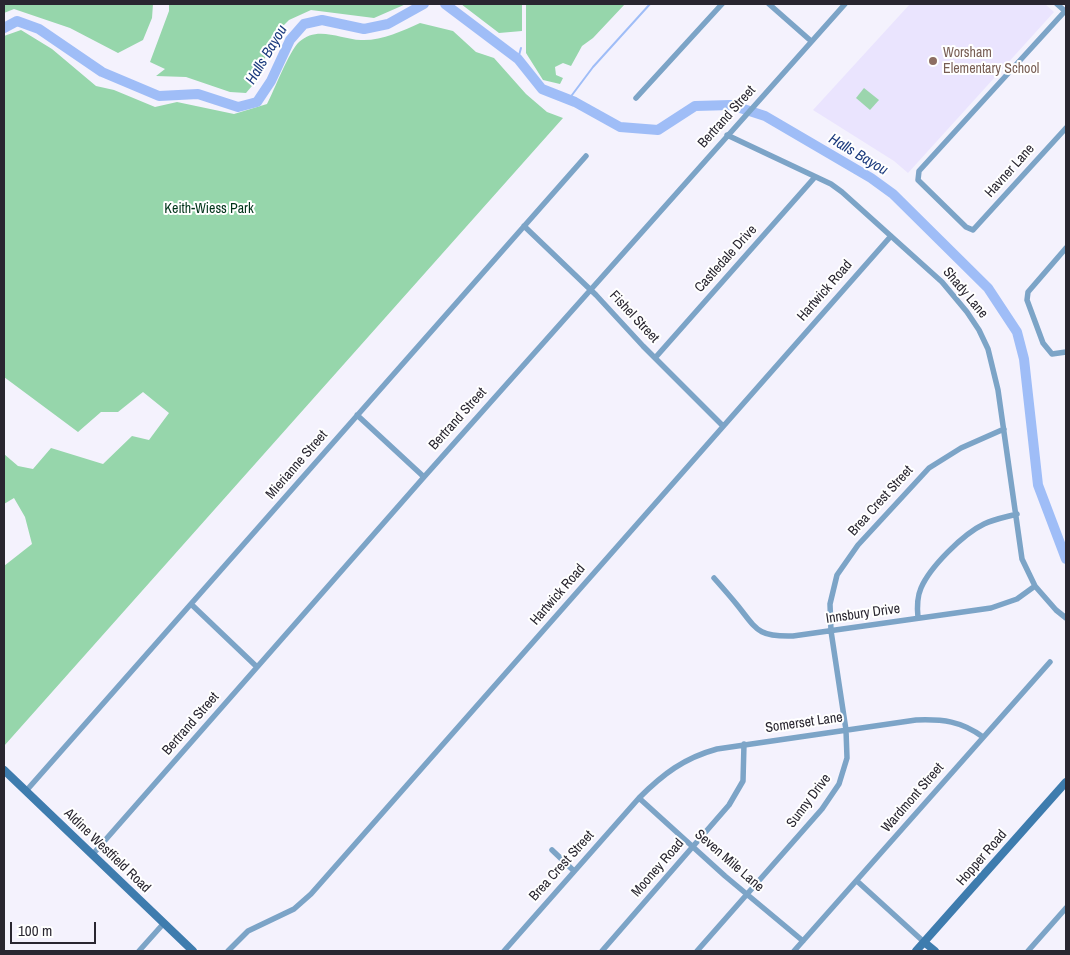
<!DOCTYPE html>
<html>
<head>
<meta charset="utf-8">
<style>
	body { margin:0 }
	#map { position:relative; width:1070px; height:955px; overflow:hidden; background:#f4f2fd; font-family:"Archivo Narrow",sans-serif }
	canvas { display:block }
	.frame { position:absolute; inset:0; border:5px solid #292630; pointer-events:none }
	.scale { position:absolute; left:10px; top:922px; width:86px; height:22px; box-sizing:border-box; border:2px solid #292630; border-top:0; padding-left:6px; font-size:15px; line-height:18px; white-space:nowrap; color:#292630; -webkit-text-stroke:4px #fff; paint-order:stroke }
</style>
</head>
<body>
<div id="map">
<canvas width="1070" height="955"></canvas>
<div class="frame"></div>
<div class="scale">100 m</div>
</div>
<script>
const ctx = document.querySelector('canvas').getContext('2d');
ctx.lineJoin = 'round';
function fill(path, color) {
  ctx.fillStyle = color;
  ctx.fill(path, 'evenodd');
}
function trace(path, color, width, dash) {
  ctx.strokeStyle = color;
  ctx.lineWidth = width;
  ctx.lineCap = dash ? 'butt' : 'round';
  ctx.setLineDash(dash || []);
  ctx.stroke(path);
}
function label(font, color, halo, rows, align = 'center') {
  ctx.font = font + ' "Archivo Narrow",sans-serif';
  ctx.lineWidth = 4;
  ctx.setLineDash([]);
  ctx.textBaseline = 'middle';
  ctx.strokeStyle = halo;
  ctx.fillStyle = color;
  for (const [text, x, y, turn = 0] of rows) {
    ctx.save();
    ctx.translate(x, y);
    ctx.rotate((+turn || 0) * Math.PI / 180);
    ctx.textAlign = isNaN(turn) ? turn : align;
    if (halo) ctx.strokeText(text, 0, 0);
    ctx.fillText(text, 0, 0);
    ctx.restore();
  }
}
const built = new Path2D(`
	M910,4H1045L1054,12L908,173L894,161L813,110Z`);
const green = new Path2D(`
	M864,88L879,100L870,110L856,98Z`);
const forest = new Path2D(`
	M4,4H153L152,18L143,40L118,53L70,28L14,9L4,13Z
	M169,4H406L374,18L311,10L289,20L273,36L257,80L246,93L230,92L186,77L156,76L165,69L150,62L169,11Z
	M461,4H522V31L499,33Z
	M526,4H625L593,38L582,46L571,66L563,63L555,67L556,75L563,78L560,84L543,80L526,53Z
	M420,23L453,31L476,52L494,58L526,94L547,112L563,118L4,746V566L32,544L25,517L14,498L4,504V454L18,466L33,469L51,448L103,464L132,436L149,440L169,413L143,392L118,412H101L78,432L4,377V36L21,30L52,49L96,86L114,90L155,107L177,102L234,114L267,104C274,91 289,51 299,42C317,25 340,39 361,40C381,41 402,31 420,23Z`);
const stream = new Path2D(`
	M518,59L521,48
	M569,99L593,67L650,4`);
const river = new Path2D(`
	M445,4L518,59L542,89L575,102L620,127L658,130L695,106L731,105L765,116L871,178L893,194L988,288L1017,332L1024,359L1038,485L1066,559
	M4,28L17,21L39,29L102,72L159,96L198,94L238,107L257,102L271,81L290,40L304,24L322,20L364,29L388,24L424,4`);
const street = new Path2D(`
	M769,4L811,41
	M1057,4L1066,12
	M1066,10L919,171L918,180L966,227L973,230L1066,128
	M636,98L722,4
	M727,135L831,184L842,192L942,282L967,312L979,330L988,349L998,390L1022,559L1035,586L1056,610L1066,618
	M524,226L596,295L643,346L723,426
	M1066,248L1028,292L1027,300L1043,343L1052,354L1066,352
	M655,358L815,177
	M357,415L424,477
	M714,578C722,587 730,596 738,606C757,630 758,637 793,636L991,608L1017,599L1035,586
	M191,604L257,667
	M918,618C917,608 917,597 921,588C930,567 963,534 984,524C994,519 1006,517 1017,514
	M26,791L586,156
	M639,798L725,876L803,941
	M552,850L574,871
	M93,854L424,477L845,4
	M857,881L924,942
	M139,951L164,923
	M228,951L248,931L294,909L311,894L891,236
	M504,951L639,798C663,774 684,758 717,749L916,720C943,719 961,721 983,737
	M602,951L729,805L743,781L744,744
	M697,951L822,809L839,784L847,758L846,730L831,631L830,604L837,575L858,545L929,468L961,448L1004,429
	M794,951L1050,662
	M1028,951L1066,908`);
const secondary = new Path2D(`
	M4,770L193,951
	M924,942L935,951
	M916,951L1066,782`);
const markers = [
	[933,61,5,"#8d6e63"]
];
const educationNames = [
	["Worsham",943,53],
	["Elementary School",943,69]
];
const streetNames = [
	["Bertrand Street",727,117,-48],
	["Havner Lane",1010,171,-48],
	["Castledale Drive",726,259,-48],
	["Hartwick Road",825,291,-49],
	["Shady Lane",965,293,50],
	["Fishel Street",634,317,47],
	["Bertrand Street",458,419,-48],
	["Mierianne Street",297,465,-49],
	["Brea Crest Street",881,501,-48],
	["Hartwick Road",558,595,-49],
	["Innsbury Drive",863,614,-8],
	["Somerset Lane",804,723,-8],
	["Bertrand Street",191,724,-49],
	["Wardmont Street",913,798,-49],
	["Sunny Drive",809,801,-53],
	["Aldine Westfield Road",107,851,44],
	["Hopper Road",982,858,-49],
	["Seven Mile Lane",729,861,41],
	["Brea Crest Street",562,866,-48],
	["Mooney Road",658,868,-49]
];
const parkNames = [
	["Keith-Wiess Park",209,209]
];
const waterNames = [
	["Halls Bayou",267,55,-59],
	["Halls Bayou",858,155,31]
];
fill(built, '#eae4fe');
fill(green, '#9bd5ad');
fill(forest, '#96d6ab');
trace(stream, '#9fbdf7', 2);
trace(river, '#9fbdf7', 10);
trace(street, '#7ca4c7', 5.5);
trace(secondary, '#3e7cae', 8);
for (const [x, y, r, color] of markers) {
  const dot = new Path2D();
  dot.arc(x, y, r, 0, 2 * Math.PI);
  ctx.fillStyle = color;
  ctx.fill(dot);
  trace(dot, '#fff', 2);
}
label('14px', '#785e54', '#fff', educationNames, 'left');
label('14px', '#292630', '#fff', streetNames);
label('14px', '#003319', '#fff', parkNames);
label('italic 15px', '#1c3b7e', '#fff', waterNames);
</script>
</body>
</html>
